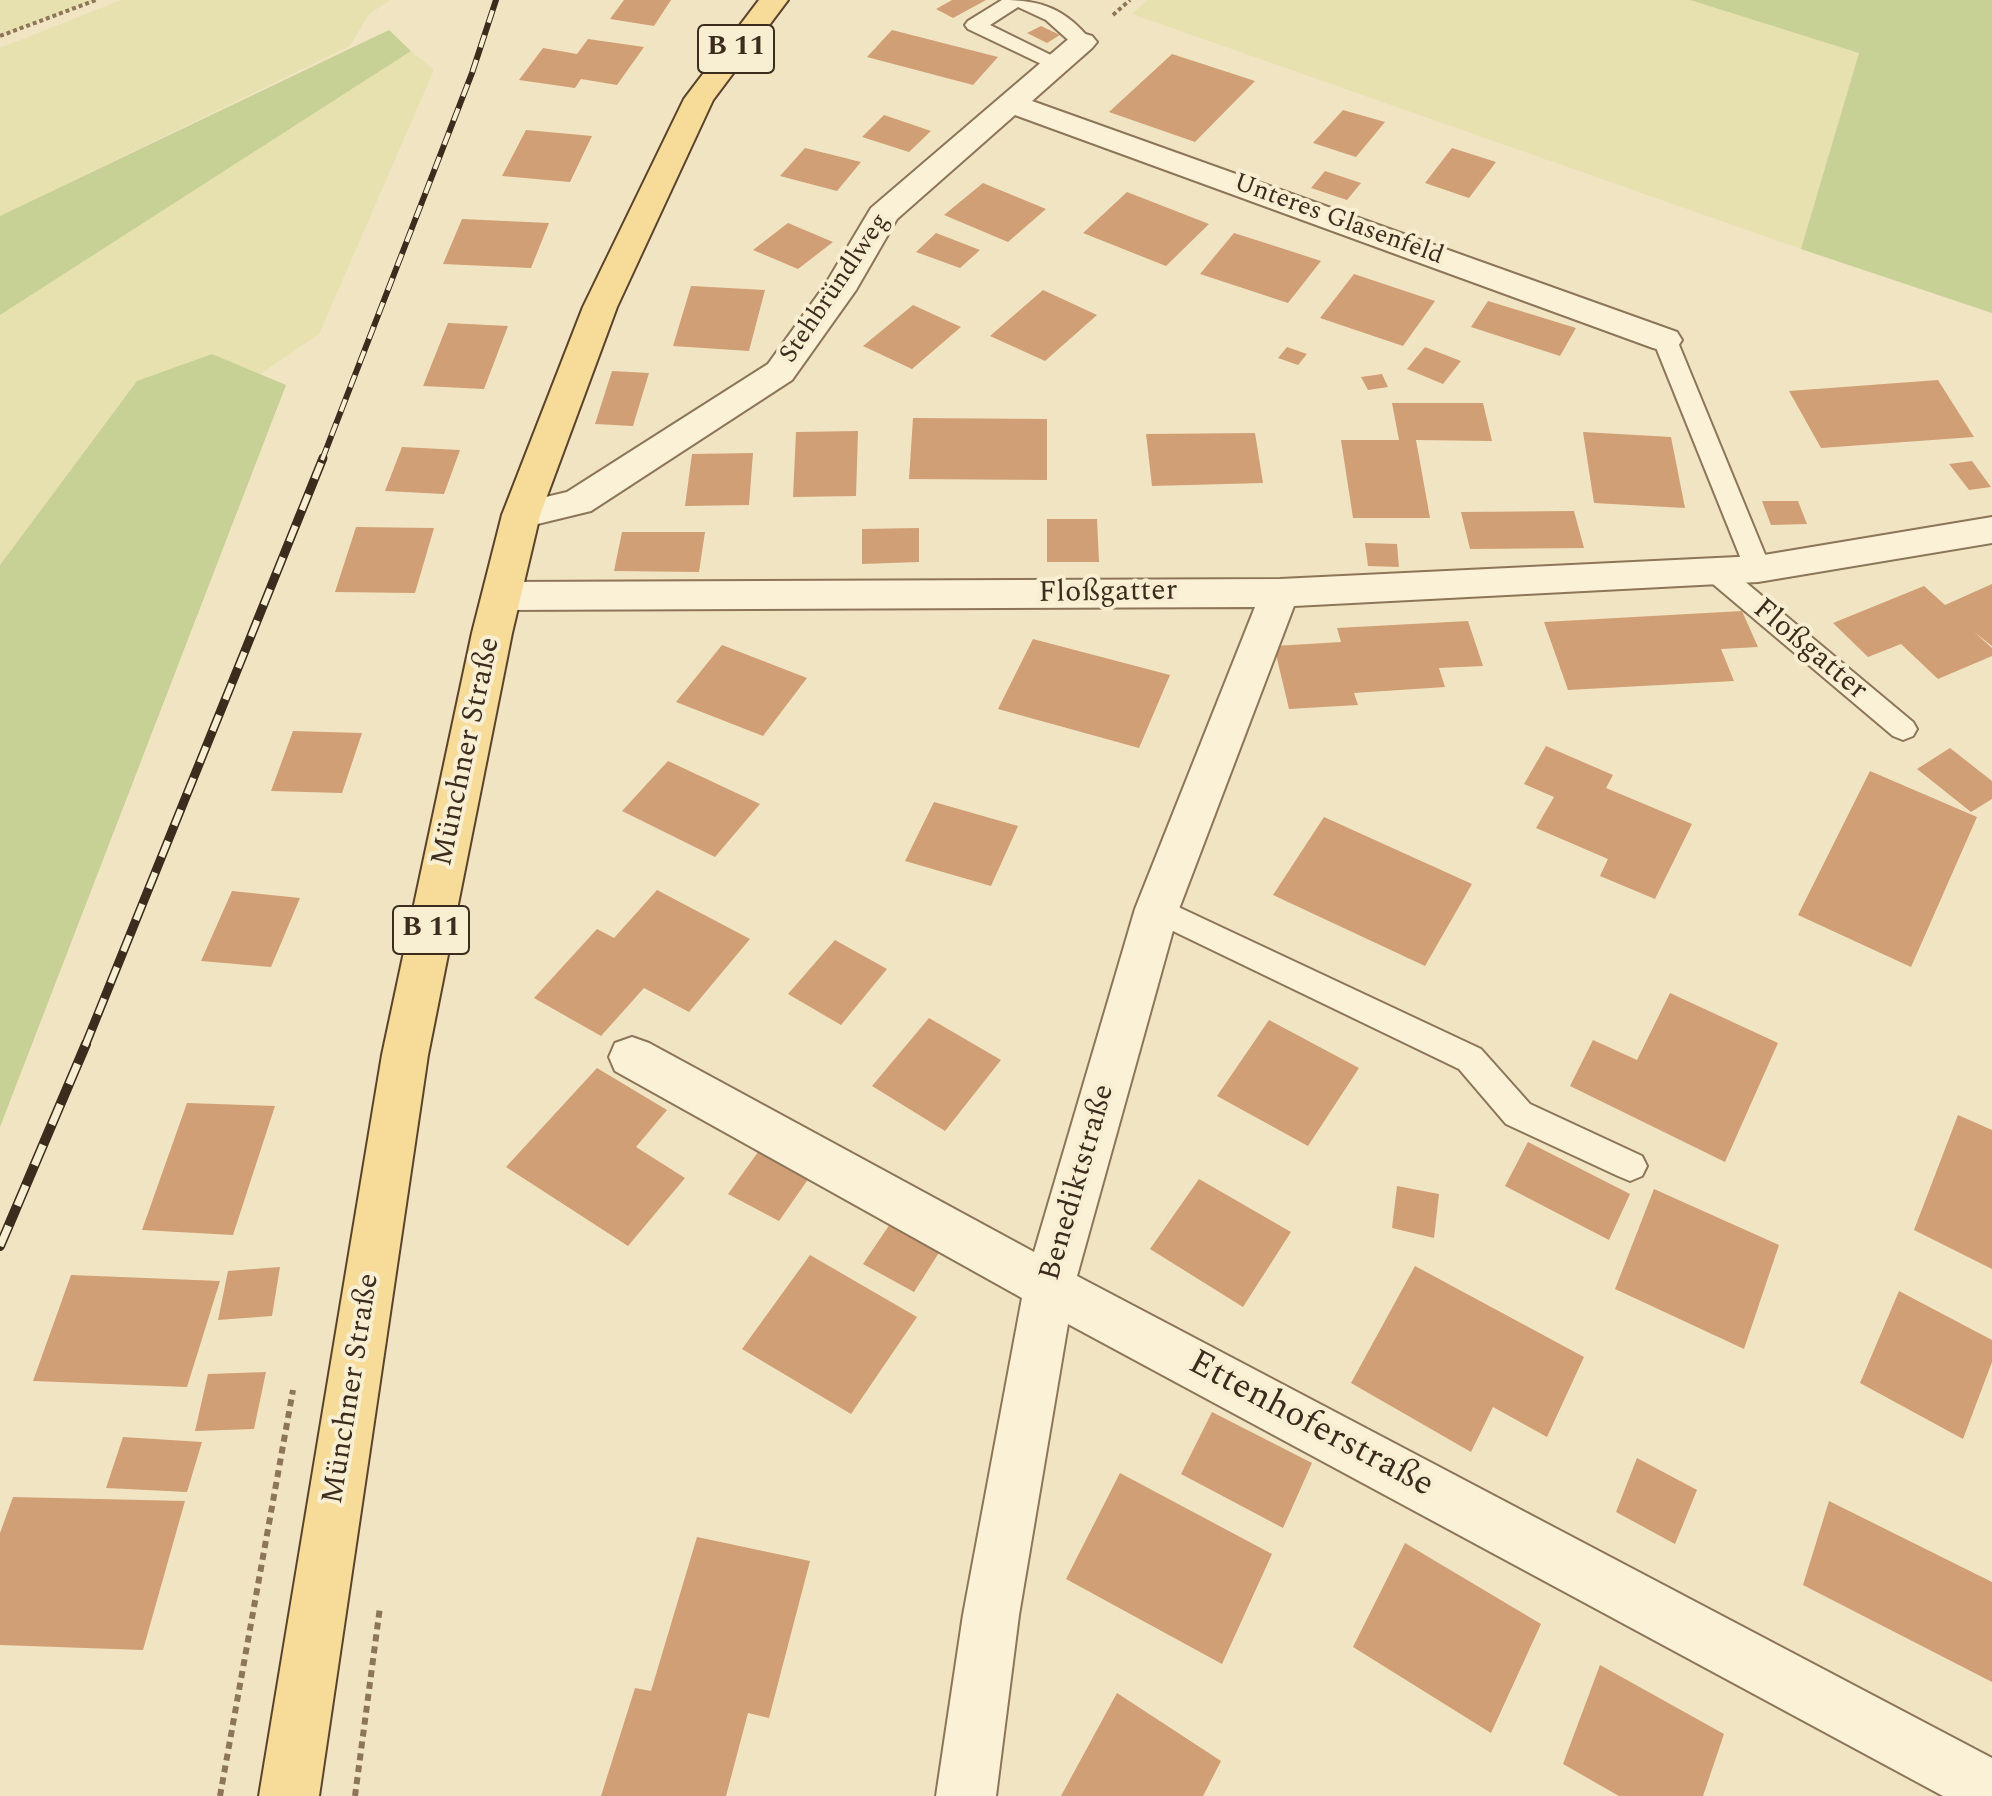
<!DOCTYPE html>
<html>
<head>
<meta charset="utf-8">
<style>
	body { margin:0 }
	canvas { display:block; background:#f1e4c2 }
</style>
</head>
<body>
<canvas width="1992" height="1796"></canvas>
<script>
const ctx = document.querySelector('canvas').getContext('2d');
ctx.lineJoin = 'round';
function fill(path, color) {
  ctx.fillStyle = color;
  ctx.fill(path, 'evenodd');
}
function trace(path, color, width, dash) {
  ctx.strokeStyle = color;
  ctx.lineWidth = width;
  ctx.lineCap = dash ? 'butt' : 'round';
  ctx.setLineDash(dash || []);
  ctx.stroke(path);
}
function label(font, color, halo, rows, align = 'center') {
  ctx.font = font + ' Spectral,serif';
  ctx.lineWidth = 8;
  ctx.setLineDash([]);
  ctx.textBaseline = 'middle';
  ctx.strokeStyle = halo;
  ctx.fillStyle = color;
  for (const [text, x, y, turn = 0] of rows) {
    ctx.save();
    ctx.translate(x, y);
    ctx.rotate((+turn || 0) * Math.PI / 180);
    ctx.textAlign = isNaN(turn) ? turn : align;
    if (halo) ctx.strokeText(text, 0, 0);
    ctx.fillText(text, 0, 0);
    ctx.restore();
  }
}
const farmland = new Path2D(`
	M0,0H96L0,36Z
	M121,0H390L368,15L350,46L0,216V48Z
	M1147,0H1690L1859,53L1801,249L1132,14Z
	M411,51L434,70L319,334L260,374L212,354L137,381L0,565V315Z`);
const green = new Path2D(`
	M1690,0H1992V313L1801,249L1859,53Z
	M389,30L411,51L0,315V216Z
	M212,354L286,385L0,1127V565L137,381Z`);
const building = new Path2D(`
	M624,0H671L654,26L610,19Z
	M952,0H986L953,18L936,9Z
	M1041,26L1060,35L1047,43L1027,33Z
	M892,30L998,57L973,85L867,57Z
	M588,39L644,47L617,85L581,79L575,88L519,80L543,48L577,54Z
	M1172,54L1255,81L1195,142L1109,112Z
	M1343,110L1385,122L1356,157L1313,143Z
	M884,115L931,131L909,152L862,137Z
	M526,130L592,136L570,182L502,176Z
	M805,148L861,162L837,191L780,176Z
	M1452,148L1496,162L1469,198L1425,183Z
	M1325,171L1361,183L1347,200L1311,188Z
	M983,183L1046,209L1008,242L944,215Z
	M1127,192L1209,224L1166,266L1083,233Z
	M462,219L549,223L531,268L443,264Z
	M788,223L833,242L798,269L753,250Z
	M936,233L980,250L960,268L916,252Z
	M1234,233L1278,247L1321,261L1288,303L1200,274Z
	M1354,274L1435,301L1403,346L1320,318Z
	M691,286L765,290L749,351L673,346Z
	M1043,290L1097,315L1045,361L990,336Z
	M1488,301L1576,328L1560,356L1471,327Z
	M913,305L961,327L912,369L863,346Z
	M448,323L508,326L484,389L423,386Z
	M1287,347L1307,354L1298,365L1278,358Z
	M1425,347L1461,361L1443,384L1407,369Z
	M612,371L649,373L633,426L595,424Z
	M1382,374L1388,387L1368,390L1361,377Z
	M1938,380L1974,437L1821,448L1789,391Z
	M1392,403H1483L1492,441L1416,440L1430,518H1353L1341,440H1399Z
	M913,418L1047,419V480L909,479Z
	M858,431L856,496L793,497L796,432Z
	M1583,432L1671,437L1685,508L1594,503Z
	M1255,433L1263,483L1152,486L1146,434Z
	M402,447L460,450L444,494L385,491Z
	M753,453L749,505L685,506L692,454Z
	M1972,461L1991,487L1969,490L1949,464Z
	M1762,501H1798L1807,524L1771,525Z
	M1574,511L1584,548L1470,549L1461,512Z
	M1047,519H1097L1099,562H1047Z
	M356,527L434,528L415,593L335,592Z
	M919,528V562L862,564V529Z
	M622,532H705L699,572L614,571Z
	M1365,543L1397,544L1399,567L1368,566Z
	M1992,584V646L1974,632L1992,648V656L1938,679L1901,644L1868,657L1833,623L1924,586L1945,605Z
	M1742,611L1758,647L1721,649L1734,681L1568,690L1544,622Z
	M1468,621L1483,666L1439,668L1445,687L1354,693L1358,705L1289,709L1274,646L1341,642L1337,628Z
	M1033,639L1170,675L1139,748L998,709Z
	M722,645L807,678L763,736L676,702Z
	M293,731L362,733L342,793L271,791Z
	M1546,746L1613,775L1606,788L1692,824L1655,899L1600,876L1608,859L1536,828L1554,797L1524,784Z
	M1950,748L1992,781V799L1971,812L1917,769Z
	M668,761L760,804L715,857L622,811Z
	M1870,771L1977,817L1911,967L1798,915Z
	M934,802L1018,826L991,886L905,861Z
	M1324,817L1472,884L1425,966L1273,895Z
	M657,890L750,939L689,1012L644,988L601,1036L534,998L597,929L614,938Z
	M232,891L300,898L271,967L201,961Z
	M835,940L887,969L841,1025L788,994Z
	M1670,993L1778,1043L1725,1162L1570,1086L1593,1040L1637,1060Z
	M929,1018L1001,1060L945,1131L872,1086Z
	M1269,1020L1359,1068L1308,1146L1217,1096Z
	M597,1068L667,1110L636,1147L685,1178L628,1246L506,1167Z
	M187,1103L275,1106L233,1235L142,1230Z
	M1958,1115L1992,1130V1269L1914,1230Z
	M1528,1142L1630,1194L1609,1240L1505,1186Z
	M758,1152L809,1178L779,1221L728,1194Z
	M1199,1179L1291,1232L1243,1307L1150,1249Z
	M1397,1186L1439,1194L1434,1238L1392,1228Z
	M1654,1189L1779,1245L1744,1349L1615,1289Z
	M892,1221L942,1248L914,1292L863,1264Z
	M810,1255L917,1317L851,1414L742,1349Z
	M1415,1266L1584,1357L1547,1437L1493,1407L1471,1452L1351,1383Z
	M280,1267L272,1316L218,1320L228,1271Z
	M71,1275L220,1281L187,1387L33,1381Z
	M1899,1291L1992,1340V1362L1963,1439L1860,1383Z
	M266,1372L254,1429L195,1431L208,1374Z
	M1212,1412L1312,1463L1283,1528L1181,1474Z
	M123,1437L202,1442L187,1492L106,1488Z
	M1637,1458L1697,1490L1675,1544L1616,1512Z
	M1120,1473L1272,1554L1222,1664L1066,1579Z
	M13,1497L185,1501L143,1650L0,1645V1533Z
	M1829,1501L1992,1582V1682L1803,1585Z
	M697,1537L810,1561L769,1718L748,1713L726,1796H601L635,1688L651,1691Z
	M1405,1543L1541,1624L1491,1733L1353,1647Z
	M1600,1665L1724,1734L1703,1796H1619L1563,1764Z
	M1117,1693L1221,1761L1203,1796H1061Z`);
const pathFar1 = new Path2D(`
	M1113,15L1130,0
	M0,36L96,0`);
const path = new Path2D(`
	M220,1796L293,1390
	M355,1796L380,1607`);
const service = new Path2D(`
	M1002,0C1042,0 1066,9 1092,42L1089,46H1075L1046,20L1018,7L990,25L1061,60L1064,64L1061,68L1054,70L968,29L965,25L968,21Z
	M1665,333L1677,340L1771,569L1767,576H1749L1745,569L1653,340Z
	M1716,563L1725,565L1913,722L1917,729L1913,736L1903,740L1893,736L1707,579L1703,572L1707,565Z
	M1157,897L1481,1049L1530,1104L1642,1156L1647,1166L1642,1176L1630,1181L1618,1176L1506,1124L1459,1069L1146,918L1142,909L1146,900Z`);
const minor = new Path2D(`
	M1082,33L1092,36L1097,42L1092,48L1032,101L1677,332L1682,340L1677,348L1665,351L1653,348L1015,115L897,219L856,290L792,380L591,511L521,528L508,524L502,515L508,506L567,492L768,364L825,285L871,208L1072,36Z
	M1992,517V543L1758,582L1294,606L1179,909L1077,1276L1992,1758V1796H1943L1068,1324L1019,1615L996,1796H936L963,1615L1022,1298L615,1071L609,1057L615,1043L632,1037L649,1043L1034,1252L1135,909L1255,607L501,610L487,606L482,596L487,586L501,582L1280,579L1758,556Z`);
const primary = new Path2D(`
	M759,0H788L713,100L617,307L540,515L512,633L428,1055L319,1796H259L382,1055L472,633L502,515L583,307L684,99Z`);
const railFar2 = new Path2D(`
	M322,460L472,73L496,0`);
const railFar1 = new Path2D(`
	M85,1046L323,458`);
const rail = new Path2D(`
	M0,1246L86,1044`);
const farStreetnames = [
	["Unteres Glasenfeld",1338,221,20],
	["Stehbründlweg",836,289,-56]
];
const shields = [
	[736,49,76],
	[431,930,76]
];
const shieldNames = [
	["B 11",736,49],
	["B 11",431,930]
];
const streetNames = [
	["Floßgatter",1108,594,-1],
	["Floßgatter",1809,651,40],
	["Münchner Straße",468,752,-78],
	["Benediktstraße",1079,1183,-74],
	["Münchner Straße",353,1389,-81]
];
const nearStreetnames = [
	["Ettenhoferstraße",1310,1426,28]
];
fill(farmland, '#e7e0af');
fill(green, '#c7d095');
fill(building, '#d19f75');
trace(service, '#8c7558', 4);
trace(minor, '#8c7558', 4);
trace(primary, '#5a432c', 4);
trace(pathFar1, '#8c7558', 4, [4, 3]);
trace(path, '#8c7558', 6, [7, 5]);
fill(service, '#fbf1d6');
fill(minor, '#fbf1d6');
fill(primary, '#f6dc98');
trace(railFar2, '#3b2c1d', 6);
trace(railFar1, '#3b2c1d', 9);
trace(rail, '#3b2c1d', 10);
trace(railFar2, '#f8eed2', 4, [13]);
trace(railFar1, '#f8eed2', 6, [17]);
trace(rail, '#f8eed2', 7, [22]);
label('26px', '#3b2c1d', '#f8eed2', farStreetnames);
for (const [x, y, w] of shields) {
  const box = new Path2D();
  box.roundRect(x - w / 2, y - 24, w, 48, 6);
  ctx.fillStyle = '#f8eed2';
  ctx.fill(box);
  trace(box, '#3b2c1d', 2);
}
label('bold 28px', '#3b2c1d', null, shieldNames);
label('30px', '#3b2c1d', '#f8eed2', streetNames);
label('36px', '#3b2c1d', '#f8eed2', nearStreetnames);
</script>
</body>
</html>
